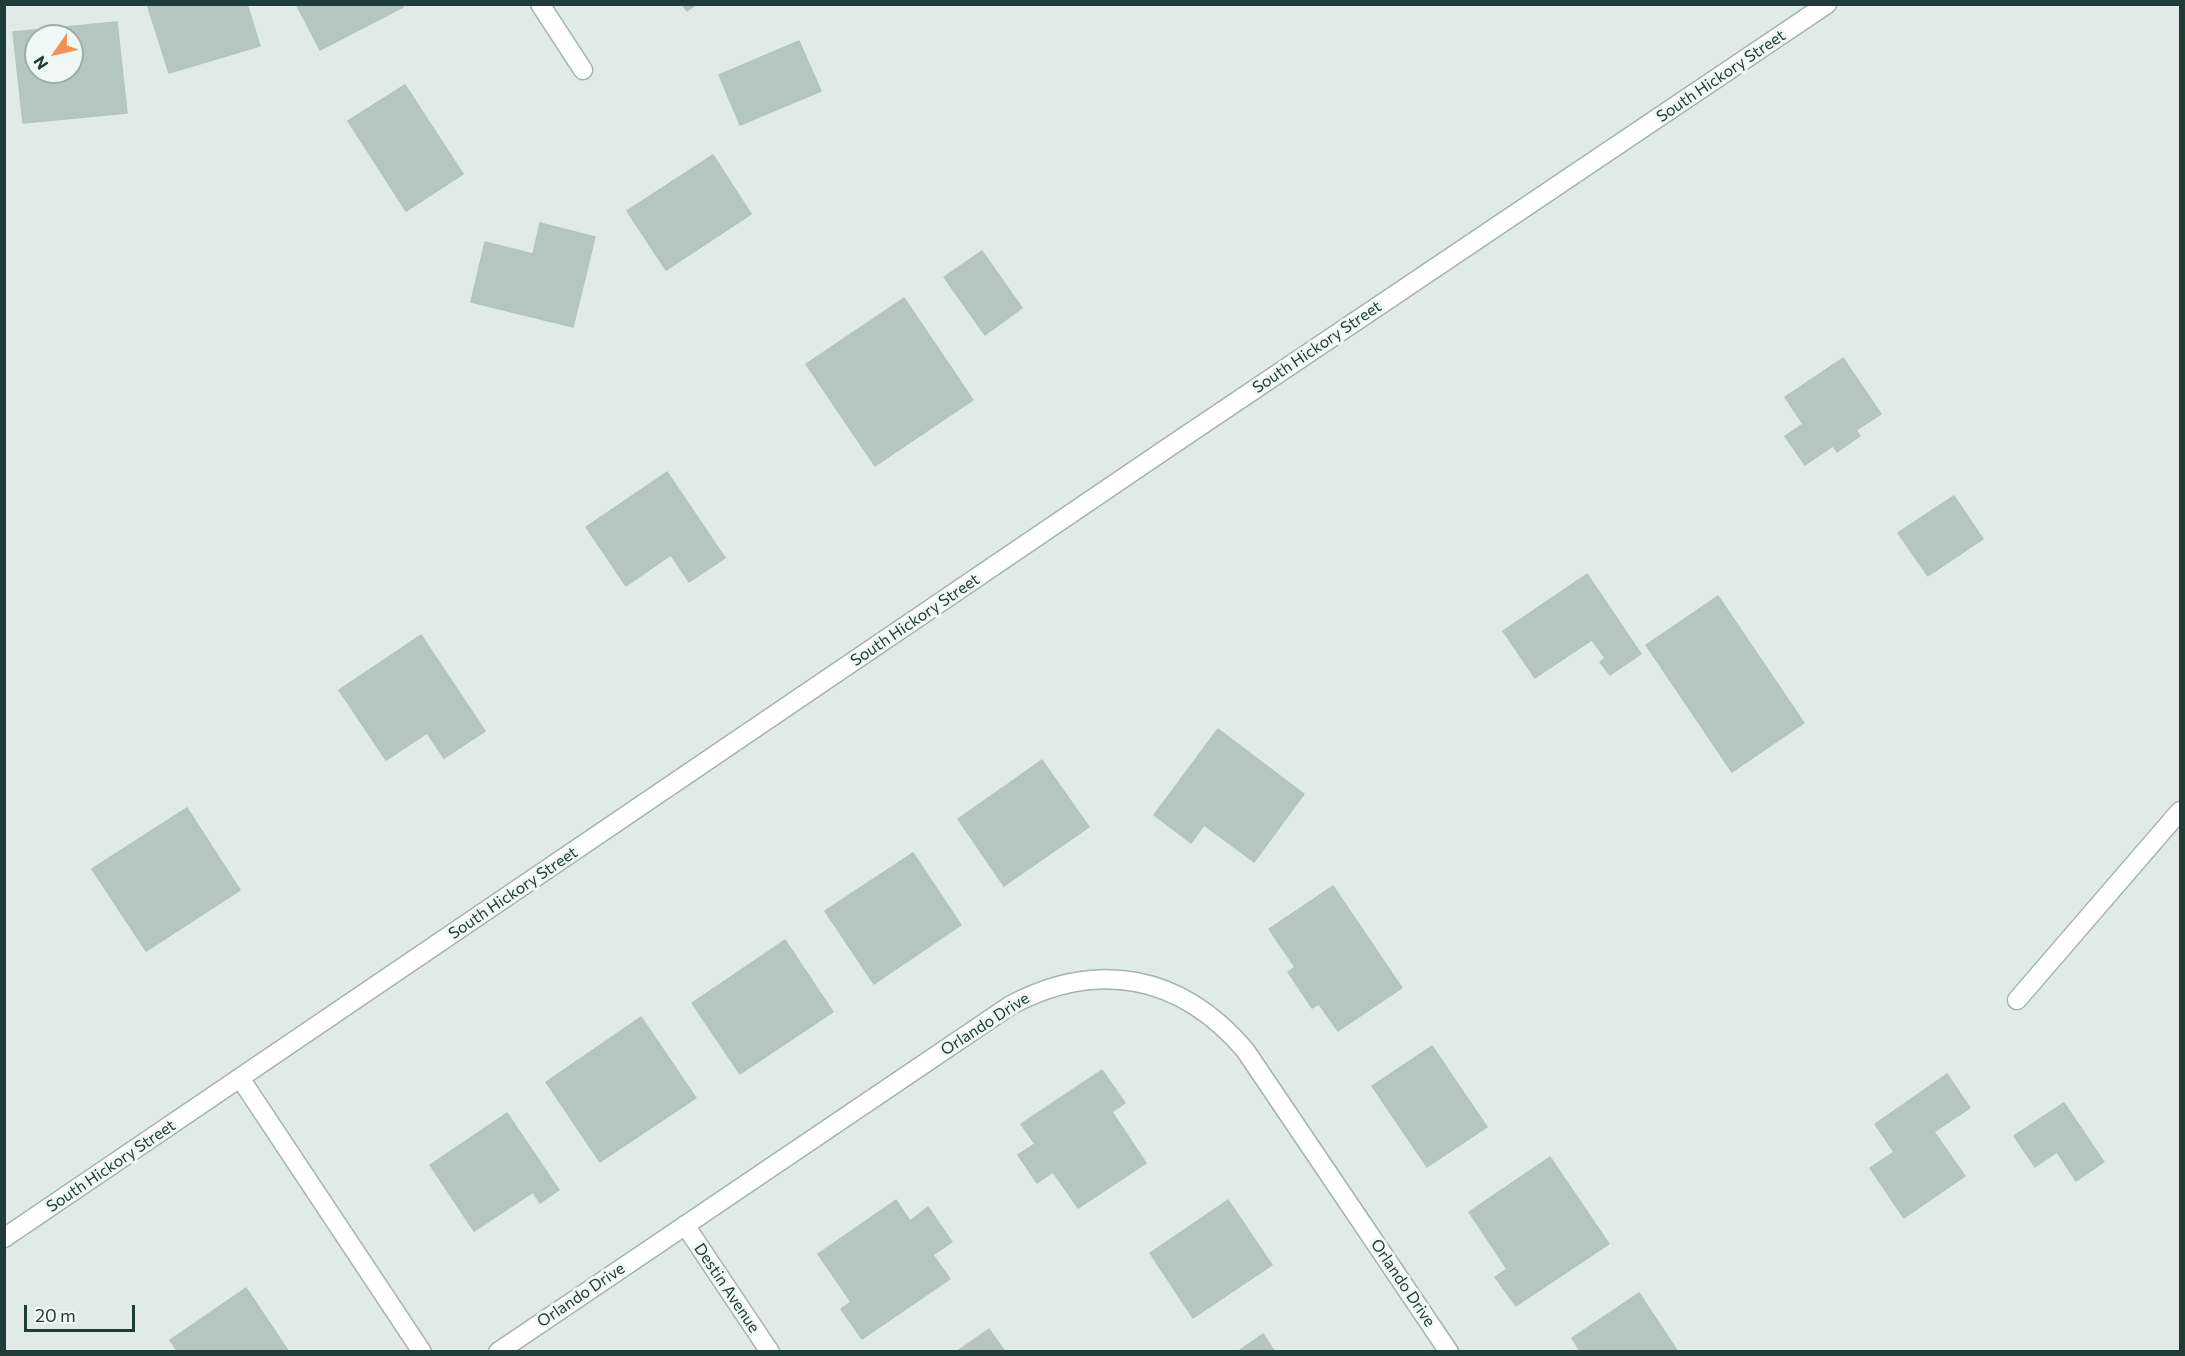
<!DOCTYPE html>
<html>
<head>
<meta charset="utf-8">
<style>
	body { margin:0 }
	#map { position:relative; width:2185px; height:1356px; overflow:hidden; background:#e0ebe7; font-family:Commissioner,sans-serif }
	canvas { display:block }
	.frame { position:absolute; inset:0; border:6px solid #203c38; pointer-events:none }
	.north { position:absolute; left:24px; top:24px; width:60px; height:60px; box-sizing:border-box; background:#f0f8f5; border:2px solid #9dada9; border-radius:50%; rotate:236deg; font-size:16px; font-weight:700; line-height:24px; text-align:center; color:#203c38 }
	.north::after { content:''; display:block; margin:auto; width:21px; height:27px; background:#f59054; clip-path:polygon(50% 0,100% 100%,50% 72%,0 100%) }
	.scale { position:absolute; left:24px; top:1305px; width:111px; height:27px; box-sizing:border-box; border:3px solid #203c38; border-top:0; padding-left:8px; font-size:18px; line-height:21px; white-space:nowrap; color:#203c38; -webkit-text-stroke:4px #f0f8f5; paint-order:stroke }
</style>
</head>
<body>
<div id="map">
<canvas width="2185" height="1356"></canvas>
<div class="frame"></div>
<div class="north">N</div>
<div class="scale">20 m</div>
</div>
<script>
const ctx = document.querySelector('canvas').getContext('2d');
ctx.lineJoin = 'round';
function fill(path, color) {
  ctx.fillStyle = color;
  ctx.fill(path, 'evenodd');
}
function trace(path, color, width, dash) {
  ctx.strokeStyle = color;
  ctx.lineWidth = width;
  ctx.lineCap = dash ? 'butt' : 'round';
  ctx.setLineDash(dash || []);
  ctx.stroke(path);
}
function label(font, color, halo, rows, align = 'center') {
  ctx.font = font + ' Commissioner,sans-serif';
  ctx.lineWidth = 6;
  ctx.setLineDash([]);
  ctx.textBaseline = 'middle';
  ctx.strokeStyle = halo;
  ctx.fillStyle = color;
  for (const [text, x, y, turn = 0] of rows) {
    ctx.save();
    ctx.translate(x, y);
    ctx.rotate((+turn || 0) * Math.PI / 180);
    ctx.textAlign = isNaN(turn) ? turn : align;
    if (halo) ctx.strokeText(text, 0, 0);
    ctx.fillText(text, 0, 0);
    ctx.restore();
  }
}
const building = new Path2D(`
	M147,4H247L260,46L169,73Z
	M296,4H402L403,7L320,50Z
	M682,4H697L687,11Z
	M117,22L127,113L23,123L13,32ZM36,36H72V72H36Z
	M799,41L821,91L740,125L719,75Z
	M405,85L463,174L406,211L348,121Z
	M713,155L751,214L666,270L627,211Z
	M540,223L595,237L573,327L471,302L485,242L533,254Z
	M982,251L1022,308L985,335L944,277Z
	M904,298L973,400L875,466L806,364Z
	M1843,358L1881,414L1856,430L1860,436L1837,452L1833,446L1805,465L1785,436L1803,424L1785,397Z
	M667,472L725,558L689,582L671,555L626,586L586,527Z
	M1954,496L1983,539L1928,576L1898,533Z
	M1587,574L1641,654L1610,675L1600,662L1605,658L1592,640L1535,678L1503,631Z
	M1718,596L1804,723L1732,772L1646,645Z
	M421,635L485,731L444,758L427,733L386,760L339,690Z
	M1218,729L1304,794L1254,862L1204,825L1191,843L1154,815Z
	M1042,760L1089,827L1004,886L958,819Z
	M187,808L240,890L146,951L92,869Z
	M913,853L961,925L874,984L825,911Z
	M1333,886L1402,988L1338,1031L1319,1004L1312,1008L1288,972L1295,967L1269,929Z
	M785,940L833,1012L740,1074L692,1003Z
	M641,1017L696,1098L600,1162L546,1082Z
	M1432,1046L1487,1127L1427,1167L1372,1086Z
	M1102,1070L1125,1103L1112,1112L1146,1163L1078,1208L1053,1172L1037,1183L1018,1155L1035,1144L1021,1124Z
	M1947,1074L1970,1108L1934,1132L1965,1176L1904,1218L1870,1168L1894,1152L1875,1124Z
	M2064,1103L2104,1162L2076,1181L2057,1152L2035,1167L2014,1136Z
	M507,1113L559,1190L540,1203L533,1192L474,1231L430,1165Z
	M1550,1157L1609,1244L1516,1306L1495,1277L1507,1269L1469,1212Z
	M896,1200L910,1221L928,1207L952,1242L933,1255L950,1279L862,1339L841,1309L851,1302L818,1254Z
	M1228,1200L1272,1265L1193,1318L1150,1253Z
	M246,1288L289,1352H178L170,1340Z
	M1639,1293L1678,1352H1581L1572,1338Z
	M989,1329L1005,1352H956Z
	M1263,1334L1275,1352H1237Z`);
const service = new Path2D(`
	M2017,1000L2180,811`);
const minor = new Path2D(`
	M540,4L583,70
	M240,1078L422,1352
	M685,1225L770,1352
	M498,1352L1011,1005C1098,959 1181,975 1245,1050L1449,1352`);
const tertiary = new Path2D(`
	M4,1238L1169,447L1827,4`);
const streetNames = [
	["South Hickory Street",1721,76,-34],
	["South Hickory Street",1317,347,-34],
	["South Hickory Street",915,620,-34],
	["South Hickory Street",513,893,-34],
	["Orlando Drive",985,1024,-33],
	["South Hickory Street",111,1166,-34],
	["Orlando Drive",1403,1283,56],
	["Destin Avenue",727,1288,56],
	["Orlando Drive",581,1295,-34]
];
fill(building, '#b5c6c1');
trace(building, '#b2c5bf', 1.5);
trace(service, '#a3b3af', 21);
trace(minor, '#a3b3af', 21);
trace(tertiary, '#a3b3af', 21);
trace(service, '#fff', 18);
trace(minor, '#fff', 18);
trace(tertiary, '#fff', 18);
label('16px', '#203c38', '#f0f8f5', streetNames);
</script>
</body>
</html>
